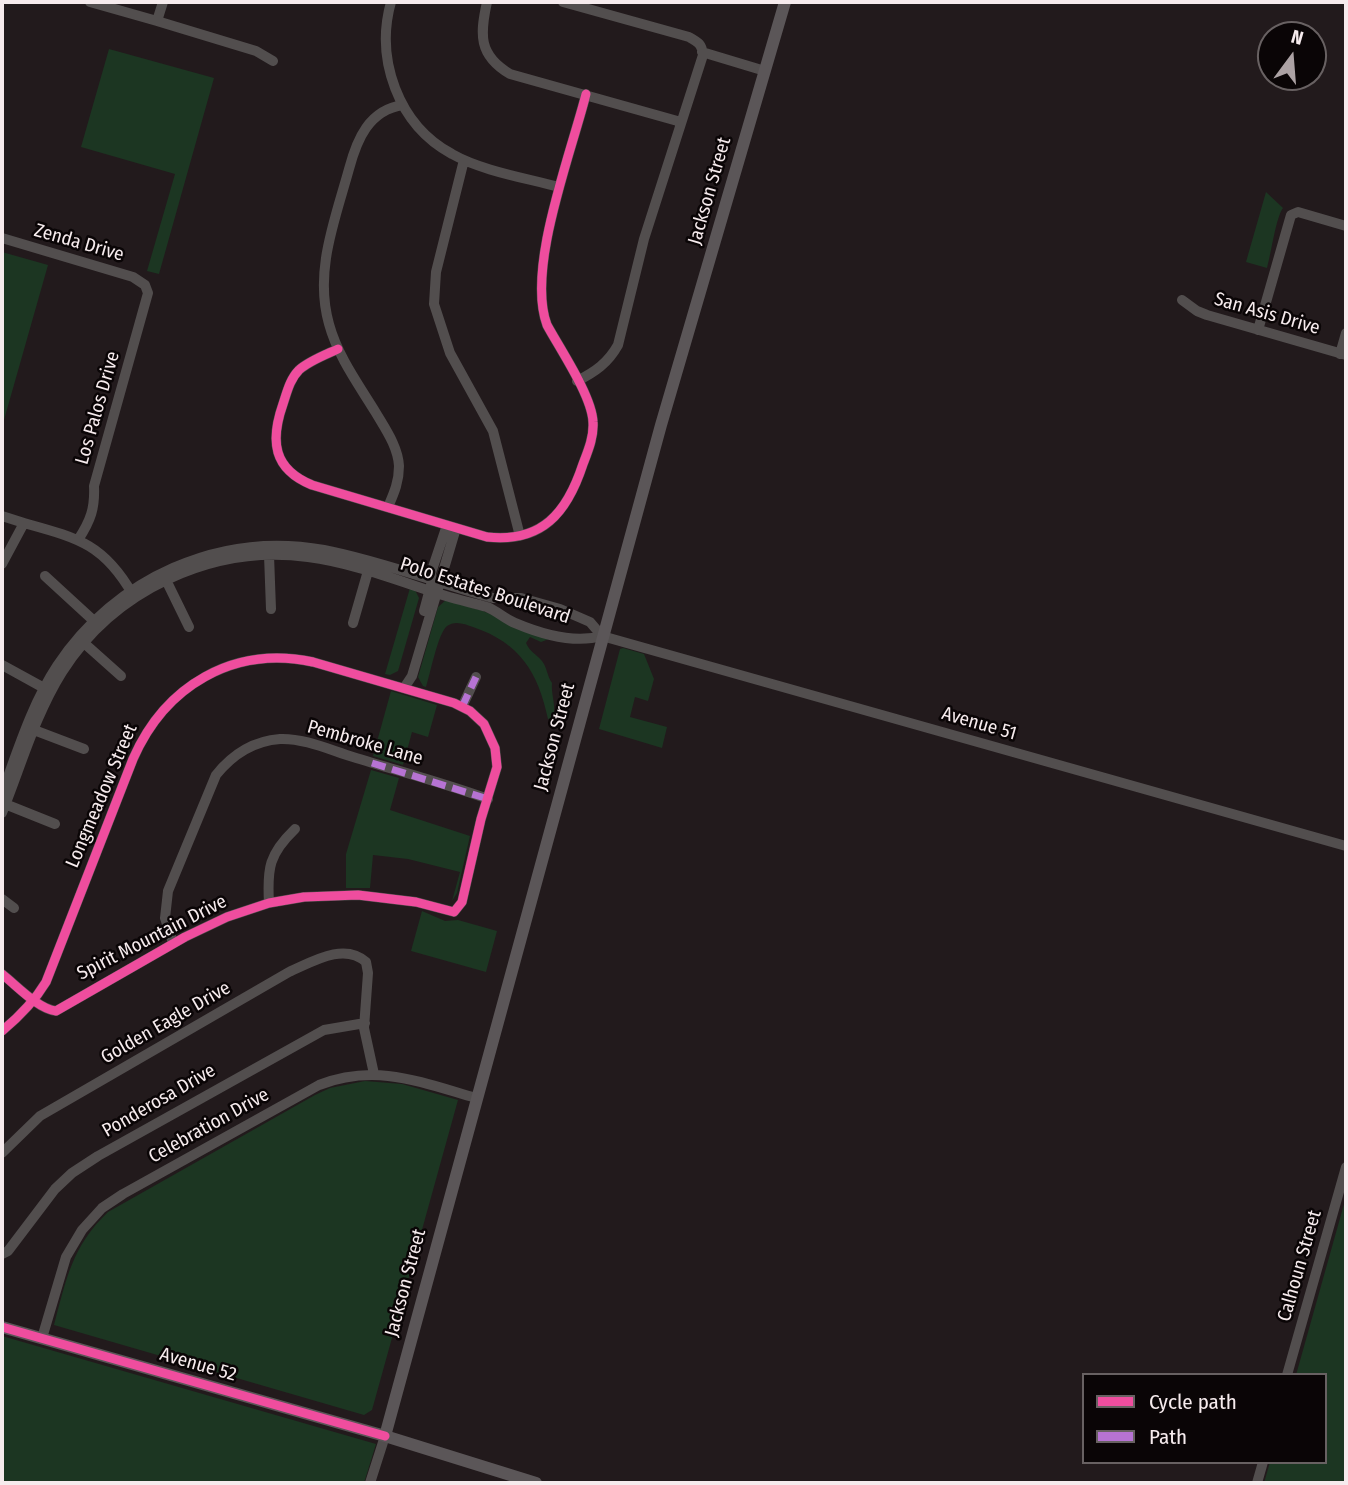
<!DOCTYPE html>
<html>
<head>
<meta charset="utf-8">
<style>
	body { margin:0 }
	#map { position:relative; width:1348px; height:1485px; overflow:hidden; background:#221a1c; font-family:"Fira Sans Condensed",sans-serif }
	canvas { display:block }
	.frame { position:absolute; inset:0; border:4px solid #f6ebed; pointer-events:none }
	.legend { position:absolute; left:1082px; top:1373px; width:245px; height:91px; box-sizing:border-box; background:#0a0506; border:2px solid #686162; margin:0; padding:9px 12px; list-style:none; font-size:21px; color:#f6ebed }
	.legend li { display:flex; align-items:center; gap:14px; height:35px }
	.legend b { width:35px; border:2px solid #686162 }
	.north { position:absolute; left:1257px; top:21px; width:70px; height:70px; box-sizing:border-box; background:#0a0506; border:2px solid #686162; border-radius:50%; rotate:16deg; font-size:19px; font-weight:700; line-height:28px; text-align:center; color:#f6ebed }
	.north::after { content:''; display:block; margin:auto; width:24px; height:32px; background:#aca2a4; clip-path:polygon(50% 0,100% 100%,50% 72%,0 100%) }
</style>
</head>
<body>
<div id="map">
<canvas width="1348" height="1485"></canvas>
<div class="frame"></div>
<ul class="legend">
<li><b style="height:9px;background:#ef4d9e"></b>Cycle path</li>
<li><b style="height:9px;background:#b673d3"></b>Path</li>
</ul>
<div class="north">N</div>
</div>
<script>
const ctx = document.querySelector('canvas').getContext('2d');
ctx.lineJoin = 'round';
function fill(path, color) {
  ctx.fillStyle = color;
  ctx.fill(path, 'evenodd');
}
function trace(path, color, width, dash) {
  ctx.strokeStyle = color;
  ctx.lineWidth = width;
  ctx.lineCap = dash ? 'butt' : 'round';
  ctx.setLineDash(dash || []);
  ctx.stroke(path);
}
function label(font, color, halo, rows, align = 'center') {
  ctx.font = font + ' "Fira Sans Condensed",sans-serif';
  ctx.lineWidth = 5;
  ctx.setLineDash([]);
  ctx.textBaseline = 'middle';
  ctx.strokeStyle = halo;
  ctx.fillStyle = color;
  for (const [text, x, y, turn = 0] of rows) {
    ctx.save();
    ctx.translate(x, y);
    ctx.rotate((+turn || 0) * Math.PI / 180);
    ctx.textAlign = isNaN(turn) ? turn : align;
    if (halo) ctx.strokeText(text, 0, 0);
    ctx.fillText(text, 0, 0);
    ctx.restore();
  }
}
const green = new Path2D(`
	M109,49L214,78L159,274L147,271L175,174L81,147Z
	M1266,192L1283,208C1276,217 1271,254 1267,268L1246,262Z
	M2,252L48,265L2,427Z
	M410,588L415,590L419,598L398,671L390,675L385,674Z
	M446,600L483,611L549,639L541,642L530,637L526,643C530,652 536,654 542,661C547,667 547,676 552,683C551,693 555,702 554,712L560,717L548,719C538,672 520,643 473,627C465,624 455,620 447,626C438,633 430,675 426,687L423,686L418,677L438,607Z
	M623,648L644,654L654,679L648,701L635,697L630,717L667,727L662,748L599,729L620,649Z
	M391,691L437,705L428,737L412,732L403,765L373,756Z
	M371,770L399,778L390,810L470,836L457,893L452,901L460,872L408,859L373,855L370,888H346V854Z
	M422,911L445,921L458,920L497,931L486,972L411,951Z
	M365,1081L402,1084L458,1100L372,1410L364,1415L54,1325C66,1280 72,1246 108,1212L315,1095L330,1088Z
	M1346,1197V1483H1264L1270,1462H1325V1375H1296Z
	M2,1336L376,1444L364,1483H2Z`);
const minor = new Path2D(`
	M90,2L157,21L163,2
	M391,2C375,59 398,125 452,154C482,171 526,178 559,187
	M487,2C480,34 478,55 510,74L681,122
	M563,2L689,37C698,42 702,44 703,55L644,239L618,345C608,363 595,372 577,381
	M157,21L256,51L273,61
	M702,52L765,71
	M464,160L436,272L434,304L450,353L493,431L520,536
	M2,238L133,277L145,285L148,293L94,486C95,508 91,520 78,540
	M1182,300L1197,311L1207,315L1346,355
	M1258,330L1291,215L1298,212L1346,226
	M338,349C325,355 309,361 299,370C290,379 287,392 283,404C270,441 273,469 312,485L487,537C542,543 567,513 583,464C588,451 594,437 593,422C592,396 560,349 547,325C526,269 571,154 586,94
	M1340,354L1346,333
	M388,507C394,493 399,482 399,466C398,447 386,430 376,413C359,385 338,357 329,324C314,271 335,220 349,169C357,139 369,110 403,105
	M2,516L24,523
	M269,555L271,609
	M2,564L24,523C78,538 104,544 133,595
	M45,576L94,621
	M166,580L189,627
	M424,611L432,581L431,573L447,525
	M353,623L368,571
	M602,636L1346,846
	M84,643L121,676
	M2,665L44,688
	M404,688L412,676L456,528
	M462,707L476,677
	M34,730L84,749
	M2,793C18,750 32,704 57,666C115,578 220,531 324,550C381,561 437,583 493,598H521L560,609L590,622L602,636
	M5,804L55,824
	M2,813C21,766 35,715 62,672C114,590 212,544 308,557C355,563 401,582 446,596C459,600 473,603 487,607C497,611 505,619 515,623C541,634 574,644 602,636
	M2,899L14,908
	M269,903C267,868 269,854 295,829
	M173,943L165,918L168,891L216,775C232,755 253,741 280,739C304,738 330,750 353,757C398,771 444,783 488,799
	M2,974C16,985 38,1009 56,1011L185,937L227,917L269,903L304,897L358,895L416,902L454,912L462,902L481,819L497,767L495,748L484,724L470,711L454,703L313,662C233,645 165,686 133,759L46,982C34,1002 20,1016 2,1031
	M2,1153L40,1116L289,972C312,962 344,942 366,962L368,973L364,1028L374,1074
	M2,1254L8,1251L55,1189L72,1173L98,1156L324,1030L365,1023
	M42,1338L66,1257L82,1230L102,1208L123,1194L319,1085C376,1063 420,1082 476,1098
	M1287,1375L1346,1167
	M370,1483L385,1436
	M1257,1483L1263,1462`);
const major = new Path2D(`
	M2,1327L385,1436L536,1483
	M385,1436L661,425L785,2`);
const quiet = new Path2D(`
	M462,707L476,677
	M372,763L488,799`);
const cycleway = new Path2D(`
	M338,349C325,355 309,361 299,370C290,379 287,392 283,404C270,441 273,469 312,485L487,537C542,543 567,513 583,464C588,451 594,437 593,422C592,396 560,349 547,325C526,269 571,154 586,94
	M2,974C16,985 38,1009 56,1011L185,937L227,917L269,903L304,897L358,895L416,902L454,912L462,902L481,819L497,767L495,748L484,724L470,711L454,703L313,662C233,645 165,686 133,759L46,982C34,1002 20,1016 2,1031
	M2,1327L385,1436`);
const streetNames = [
	["Jackson Street",710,191,-74],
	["Zenda Drive",79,243,16],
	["San Asis Drive",1267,314,16],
	["Los Palos Drive",98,408,-74],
	["Polo Estates Boulevard",485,591,18],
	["Avenue 51",979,724,16],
	["Jackson Street",555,737,-75],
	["Pembroke Lane",365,743,16],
	["Longmeadow Street",102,796,-67],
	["Spirit Mountain Drive",152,938,-27],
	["Golden Eagle Drive",166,1023,-30],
	["Ponderosa Drive",159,1101,-30],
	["Celebration Drive",209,1126,-29],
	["Calhoun Street",1300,1266,-74],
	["Jackson Street",406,1283,-75],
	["Avenue 52",198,1365,16]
];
fill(green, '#1c3622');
trace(minor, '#524e4e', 10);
trace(major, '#5b5658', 12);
trace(quiet, '#b673d3', 7, [14, 7]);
trace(cycleway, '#ef4d9e', 9);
label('19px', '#f6ebed', '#0a0506', streetNames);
</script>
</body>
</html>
